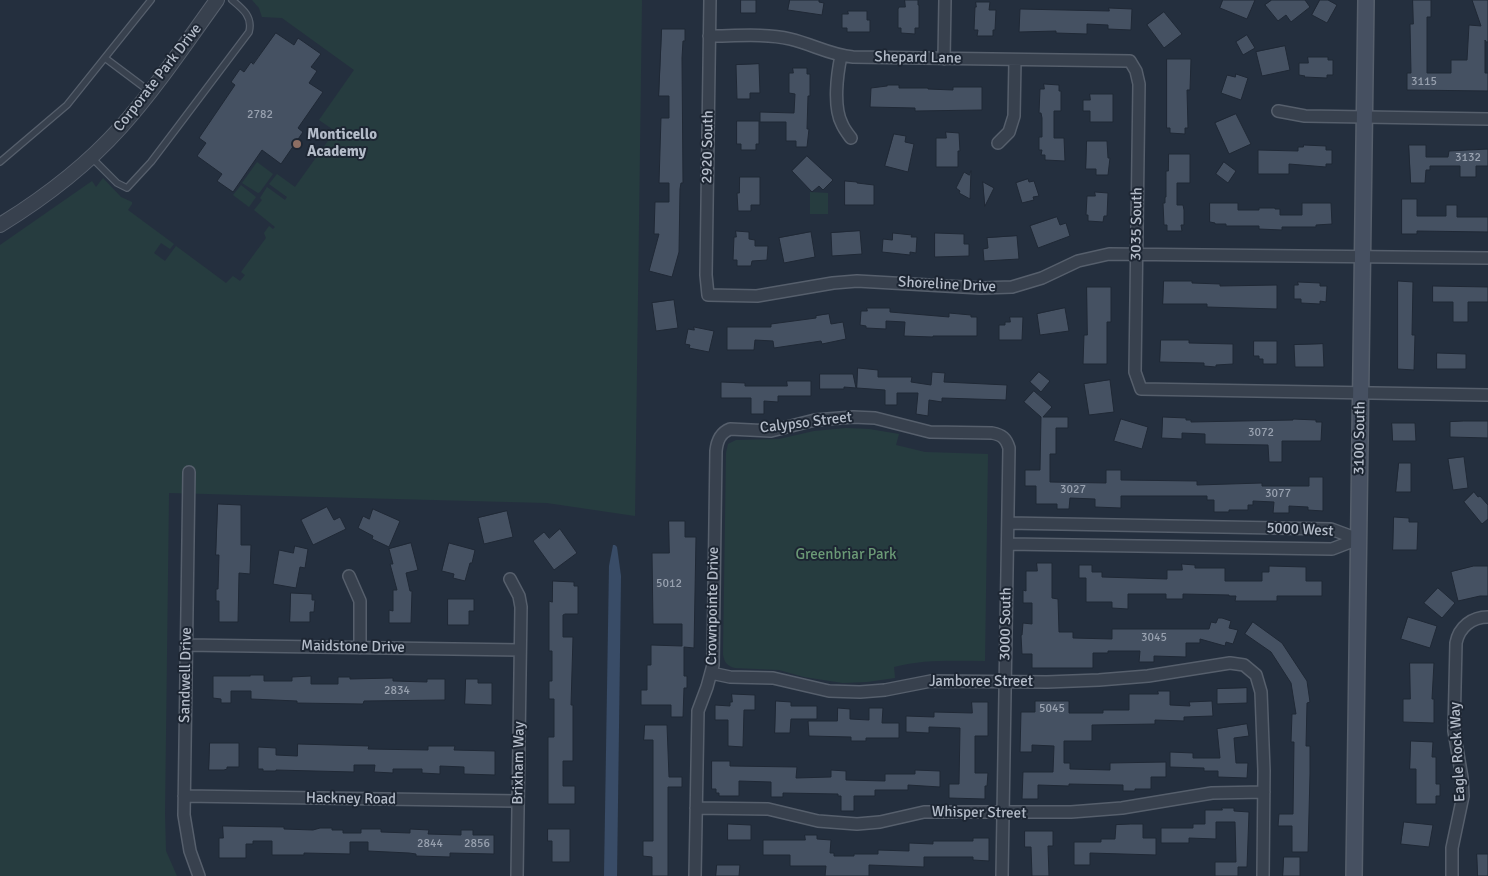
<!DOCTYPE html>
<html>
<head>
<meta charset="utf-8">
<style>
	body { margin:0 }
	canvas { display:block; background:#242f3e }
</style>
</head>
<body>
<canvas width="1488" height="876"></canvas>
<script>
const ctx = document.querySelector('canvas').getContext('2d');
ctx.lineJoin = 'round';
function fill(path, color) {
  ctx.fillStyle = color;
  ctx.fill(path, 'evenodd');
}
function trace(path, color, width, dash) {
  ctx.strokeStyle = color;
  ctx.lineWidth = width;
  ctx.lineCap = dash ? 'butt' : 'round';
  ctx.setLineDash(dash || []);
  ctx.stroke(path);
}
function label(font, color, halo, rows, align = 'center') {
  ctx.font = font + ' Signika,sans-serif';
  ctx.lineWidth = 4;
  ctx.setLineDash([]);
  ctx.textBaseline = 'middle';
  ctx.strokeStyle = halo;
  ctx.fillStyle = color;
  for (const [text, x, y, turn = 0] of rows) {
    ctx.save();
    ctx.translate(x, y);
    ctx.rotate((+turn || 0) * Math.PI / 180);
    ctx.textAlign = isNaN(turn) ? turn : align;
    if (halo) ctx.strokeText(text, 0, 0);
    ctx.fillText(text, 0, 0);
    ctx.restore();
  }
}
const green = new Path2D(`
	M252,0H642L635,516L547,503L169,493L165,813L166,851L177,876H0V245L92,181L96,187L103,178L121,197L132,202V204L128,210L174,244L170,249L161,243L154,253L165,261L176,246L226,283L233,276L240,281L245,275L241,272L266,238L264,233L269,226L273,229L275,227L254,210L262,200L260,198L267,187L285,200L287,197L269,184L277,174L295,187L335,131L319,120L354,70L282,18L262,17L259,8Z
	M257,162L273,174L260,192L258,193L242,183Z
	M241,185L256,197L249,207L233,195Z
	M810,192L828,193V214H810Z
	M846,428L869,429L899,434L896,445L925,452L988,454L985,661C954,661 924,659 894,667L895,678L867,682L843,683L804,677L779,670L735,668C727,666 724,662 723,654L726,453L728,444L736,440L779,439L814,431Z`);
const water = new Path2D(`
	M613,545H615L617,547L621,576L617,876H604L609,566Z`);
const building = new Path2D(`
	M741,0H756V13H741Z
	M790,0H819V2L824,3L822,15L788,10Z
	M905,0H918V5H919V28H915V34L901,33V28H898V9L899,7H905Z
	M1223,0H1255L1247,19L1220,8Z
	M1272,0H1305L1310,7L1291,22L1286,15L1278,21L1265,5Z
	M1320,0H1328L1337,5L1327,23L1312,15Z
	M1413,0H1431V17H1427V73H1451V60H1467L1469,25L1481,26L1472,0H1488V42H1486L1485,40V73H1488V91L1407,90V73H1411L1410,24H1413Z
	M976,2H990L989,10H996L995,30H993V36H977L978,30H974L975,7H976Z
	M1109,8L1132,9L1131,30L1108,29V25L1087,24V34L1056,33V31L1019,32L1020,9L1109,11Z
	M848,11H867V20H870V32H847V28H842V14H848Z
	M1164,12L1182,34L1164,48L1147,25Z
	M662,29H685V41H683L682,58L683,183H681L680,189L679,252L672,277L649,271L659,234H654L655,202H669V183H659L661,118H669V96H659Z
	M276,33L294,45L298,38L321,54L311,67L317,71L309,83L323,92L298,128L303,132L281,164L262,150L233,192L217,181L222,174L197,156L206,143L199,138L235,85L231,82L240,69L244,72L251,62L253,64Z
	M1247,35L1255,48L1243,55L1236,42Z
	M1285,46L1290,70L1262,76L1256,52Z
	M1308,57H1328V60H1333V75H1327V78L1304,77L1305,76L1299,75V63H1308Z
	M1167,59H1191L1190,90H1187L1188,128H1185V134L1170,133V128H1167Z
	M759,64L760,93H750V99H737L736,65Z
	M793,68H807V74H810V96H808L807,129H809L807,147H796V141H786V122H760V112L794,113L795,94L789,93V73H793Z
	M1236,74L1248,78L1241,100L1221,93L1227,75L1235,77Z
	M1044,84L1059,85V91H1061V111H1054V138H1064L1065,161L1045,160V155H1041L1042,150H1039V137H1042V118L1041,113H1039L1040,89H1044Z
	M887,85H899V88H928V89L953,90V87H982V110L915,111V108L870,107L871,88L887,86Z
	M1090,94H1113V122H1090V111H1083V100H1090Z
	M1236,114L1251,144L1229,154L1215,123Z
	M737,121H759V144H756V150H741V144H737Z
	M946,132L959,133L960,151H958V167H936V138H946Z
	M894,134L906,136L905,142L914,144L908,172L885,166Z
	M1087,141H1107L1108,158H1110L1108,175H1096V169H1086Z
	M1304,145L1326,146V150H1332V164H1326V167L1289,164V174H1258V150L1298,151V147H1303Z
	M1409,145H1426V157H1448L1449,151L1488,149V166H1476V177H1460V166H1430V170H1426L1425,183H1411Z
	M1169,154H1190V183H1177V205H1183L1184,210V225H1181L1182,231H1167V225H1164L1163,203H1165V197H1166V171H1168Z
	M807,156L833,180L823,190L819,186L812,192L792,171Z
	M1224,162L1236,171L1228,183L1216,174Z
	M971,171L970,199L959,193L960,191L956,188L964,172L969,175Z
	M740,177H760V205H751V211H738L737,193H739Z
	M1028,179L1029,182L1034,181L1039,196L1033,197L1034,200L1022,203L1016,183Z
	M845,181L857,182V183L874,185V205H845Z
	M983,182L994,188L985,206Z
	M1095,192L1108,193L1107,216H1104L1103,222L1088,221V215H1086L1087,196H1095Z
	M1402,199H1417V216H1446V205H1457V217H1488V232L1417,231V234H1402Z
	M1210,203H1238V210H1259V208H1275V209H1280V215H1302V203H1331L1332,224L1316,225V227H1282V230L1259,229V226H1226V224H1215V223L1210,222Z
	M1057,217L1060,225L1066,223L1070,236L1038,248L1030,226Z
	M736,231L749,232V239L755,240V246H768L767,260L752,261L751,266H737V260H733L734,237H736Z
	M860,231L862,254L832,256L831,233Z
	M811,232L815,257L784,263L779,238Z
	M893,233L912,235L911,237H917L916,253L910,252V255L882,252L883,239L892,240Z
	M935,233L964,234V244H969V256L935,257Z
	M1017,236L1019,259L984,261L983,249L988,248L987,238Z
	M1164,281H1192V283L1220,284V286L1277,285V309L1207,307V304H1163Z
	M1398,281L1413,282L1412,335H1415L1414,370L1398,369Z
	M1298,282L1320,283V286H1327L1326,302L1320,301V304L1301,303V299H1294V285H1298Z
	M1433,286L1488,287V302H1468V322H1453V302H1433Z
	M1087,287H1111V322H1107V364H1083L1084,335H1087Z
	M674,300L678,328L656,331L652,303Z
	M867,308H890V312L949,317V313L971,315V317H977V336H933V337L904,336L905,322L886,321V329L866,328V326L860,325L861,311H867Z
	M1065,308L1069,331L1040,335L1037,314Z
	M829,314L831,324L843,322L846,339L822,344L821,341L774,348L773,341L755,340L754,350H727V327H771V324L816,318V316Z
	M1010,317H1023L1022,340H999V325H1005V322H1010Z
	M694,327L714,331L709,352L689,348L690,345L685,344L688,329L694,330Z
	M1161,340H1189V343L1233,344V364L1216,365V367L1204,366V363L1160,362Z
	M1254,341H1277V364H1263V359H1259V356H1254Z
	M1323,344L1324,367H1295L1294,345Z
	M1437,353L1466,354V369H1437Z
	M858,368L878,370V377H912L911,382L931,385L932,372L945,373L944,382L1007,385L1006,400L942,398V402L929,400L928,416L916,414L918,393H897V405H885V390L857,388Z
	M1039,372L1050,381L1041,392L1030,382Z
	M820,374H853L856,388L844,387V389H820Z
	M1110,380L1114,412L1089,415L1084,384Z
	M787,381H811V396H778V402L764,401V414H751V398H721V382L745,383V386H787Z
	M1034,391L1052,407L1043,417H1068V428H1056V454H1050V482L1106,483V470H1121V480L1197,481V485L1262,483V486H1309V477H1323V511L1308,510V507L1289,506V513H1273L1274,502L1253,501V505H1248V510H1229V512H1214V500H1207V496H1121V508L1095,507V499L1070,498L1069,509H1057V504H1036V486H1025V470H1040L1041,417L1024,402Z
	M1163,417L1186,418V420H1191V422L1293,420V419L1316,420V422H1322L1321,441H1282V462H1269L1268,445L1205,444V434L1182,433V439L1162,438Z
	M1121,419L1148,427L1142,449L1114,441Z
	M1464,421H1488V438L1450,437V422Z
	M1392,423H1415L1416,441H1393Z
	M1464,457L1468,488L1453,490L1448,459Z
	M1399,463H1411V492H1396Z
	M1474,492L1478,497L1480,496L1488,505V519L1482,524L1464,502Z
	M218,504L241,505V545H251L250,574L239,573L238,622H219V601H216V589H218L219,555H216Z
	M327,507L334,520L340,517L346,529L313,545L301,520Z
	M373,509L400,521L389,547L372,539L373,536L358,528L363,516L369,519Z
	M507,511L513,537L484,544L478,518Z
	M1394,517L1409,518V522H1418L1417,550H1393Z
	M669,521H685V537H696L694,648L684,647V676H687V688H684L683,717H671V705H641V690H647V665H651V645L682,646V624H653L652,553H669Z
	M560,529L577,553L554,570L533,541L544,532L549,538Z
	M411,543L418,570L406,573L410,591H412L411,623H389V610L393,611V590H397L390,564H393L389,549Z
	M449,543L475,550L472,563H470L465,581L453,578L454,574L442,571Z
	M295,546L308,549L305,568L300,567L296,588L273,584L279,550L293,553Z
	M1037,563H1052V598L1058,599L1059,632H1073V638L1112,639V629H1209L1211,622L1216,623L1218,618H1222L1231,621L1229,628L1238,630L1233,644L1226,642L1225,646L1200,639V643H1186V657L1154,656V662H1139L1140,651H1108V653H1093V668H1032V654H1022L1021,635H1022L1023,623L1032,624V603H1023V590L1026,591V571H1037Z
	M1182,564L1195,565V568H1225V581H1262V572H1269V566L1306,567V581H1322V596H1277V601H1235L1236,596H1229V595L1183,594V599H1166V594H1128V609L1112,608V602H1086V578H1079V565H1092V572H1102V577L1167,579V570H1182Z
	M1474,566H1488V596H1480L1458,601L1451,572Z
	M553,581L574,582V586H578V614H565L563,615V637H573L571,705H573V761H563V786H575V804H548V737H554V699H549V681H552V651H549V601L552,602Z
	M1438,588L1455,603L1442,618L1424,603Z
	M291,593L312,594V600H315L314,612H310V622H290Z
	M448,599H474V611H469V625H448Z
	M1408,617L1437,626L1430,648L1401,639Z
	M1253,622L1282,643L1307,681L1310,702L1307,703L1306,746H1310V774L1308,852H1292V826H1278L1279,814H1293L1294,742H1291L1292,714H1296L1291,683L1271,652L1245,634Z
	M1410,663H1434L1432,699H1434V723L1403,722V699H1410Z
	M250,675H264V681H292V677L311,676V684H338V677H350V679L393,678V681L427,682V679H445V700L364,701L363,704L297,703V701L251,699V691H231V703H221V699L213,698V676H250Z
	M466,679H478V683H492V705L465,704Z
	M1247,688V703L1217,704V689Z
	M1158,691H1170V705L1190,706L1189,702L1212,701L1213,716L1184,717V721L1155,720V724L1092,725V741H1064V763H1070V769L1110,770V763L1166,762V777H1151V789H1135V791H1123V785L1069,784V786L1038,785V799H1022L1023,772H1053L1054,746L1032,745V752H1020L1021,712H1035V701H1069V713H1103V710H1129V694H1158Z
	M732,694L755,695V710H744L743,747L728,746V720H715V705L730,706V702H732Z
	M776,701L791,702V706H817V719H791L790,733H775Z
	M972,702H988V736H975V773H988L987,786H985V799L949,798V784H959L960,728L929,727V733L906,732V716L934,717V712L972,713Z
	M838,708L850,709V719L869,720V708H883L882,723H899V738H866V741H851V737L809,736L808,721H837Z
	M1247,724L1249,736L1234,738L1236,763H1248L1247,778L1218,777V771H1204V768L1170,767V752L1193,753V758H1220L1217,729Z
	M645,725H667L669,777H682V787H668V876H652V857L643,856V841H653V740H644Z
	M1411,741L1433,742L1432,757H1436V784H1440V796H1436V804H1416V769H1410Z
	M210,743H239V767H227V769L224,770H209Z
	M298,744L369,746L368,749L428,750V746H455L454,750L495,751V775L464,774V767L440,766V774L422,773V769H393V773L374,772L375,765H354V772L276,770V771H263V769H258V747L276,748V755L297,756Z
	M712,761H730V766L797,767L796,778L831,777V770L846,771V780L885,781V774H915V770L940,771V787L908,785V790H875V796H854V811H841V796H838V794L783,793V797H771V782L739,781V796H719V793H716V789H712Z
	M1222,808H1234V811L1249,812L1247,867H1238V876H1215V862H1236L1235,822H1216V839L1189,838V843H1161V828H1193V824H1205V810H1222Z
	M1404,822L1433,825L1429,847L1401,844Z
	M728,824L751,825V840H728Z
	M1131,824H1143V838H1156V855L1090,853V865H1074V842H1101V839H1115L1116,825Z
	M223,826L284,827V829L313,830L320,828H332V830H343V833H361V829H381V832L410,833V829L429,830L428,834L461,835V830H473V835H494V854L450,853V857L416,856V854L409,853L368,851V842H350V854L304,853V855H272V841H253V844H246V858H219V838H223Z
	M548,829H570V862H552V841H548Z
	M1025,831H1053V846H1048L1049,876H1032L1031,847H1025Z
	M805,835H817V839L831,840L830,853H834V856H854V854H878V850L909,851V843L933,844V841H973V838H989V861L973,860V857H924V867L869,865V876H825L826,866H790V855H763V840H805Z
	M1477,854H1488V876H1478Z
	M1284,857H1300V876H1283Z
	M717,865H740L739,876H716Z`);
const service = new Path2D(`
	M105,58L149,91
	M91,157L117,183L127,188L151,162L179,125L249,32C253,17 243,9 232,0
	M0,162L67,105L151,0`);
const minor = new Path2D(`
	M710,0L706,275L708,295L757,296L833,283L857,281L981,288L1012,287L1042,278L1078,261L1109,254L1488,258
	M709,36C734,36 766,33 790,39C812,44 830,55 853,57L1130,61L1136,71L1139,84L1135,372L1141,389L1488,395
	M841,56C837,75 833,107 842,124C844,129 848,134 851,138
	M944,59L945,0
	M1278,111L1305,116L1488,119
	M998,143L1009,132L1014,116L1015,60
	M189,472L184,815L190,851L199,876
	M1008,523L1331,529L1358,539
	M1008,544L1332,549L1358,539
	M349,576L360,601V648
	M510,579L519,596L521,607L517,876
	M186,645L520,650
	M711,673L730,677L773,678L829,691L860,692L885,690L931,681L1047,682L1099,680L1148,676L1230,663L1244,665L1256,675L1261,692L1264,771L1263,876
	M184,796L518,801
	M696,808L768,809L818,821L857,824L880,822L924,812H1071L1122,808L1212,793L1264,792
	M695,876L698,711L707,687L713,665L716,451C717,441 720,433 730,429L771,431L815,420L853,417L875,418L930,432L992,433C1002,435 1006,438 1009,448L1002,876
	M1452,876V848L1463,796L1462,778L1454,731L1456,643C1459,627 1472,617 1488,617`);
const tertiary = new Path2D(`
	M0,225C44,198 86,166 121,127C156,88 186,43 217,0`);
const secondary = new Path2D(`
	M1354,876L1366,0`);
const markers = [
	[297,144,5,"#8d6e63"]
];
const numberNames = [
	["3115",1424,82],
	["2782",260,115],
	["3132",1468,158],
	["3072",1261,433],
	["3027",1073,490],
	["3077",1278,494],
	["5012",669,584],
	["3045",1154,638],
	["2834",397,691],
	["5045",1052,709],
	["2844",430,844],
	["2856",477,844]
];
const streetNames = [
	["Shepard Lane",918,58,1],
	["Corporate Park Drive",158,78,-52],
	["2920 South",708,147,-89],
	["3035 South",1137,224,-89],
	["Shoreline Drive",947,285,3],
	["Calypso Street",806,423,-7],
	["3100 South",1360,438,-89],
	["5000 West",1300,530,3],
	["Crownpointe Drive",713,606,-89],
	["3000 South",1006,624,-89],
	["Maidstone Drive",353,647,1],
	["Sandwell Drive",186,675,-89],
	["Jamboree Street",981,682],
	["Eagle Rock Way",1458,752,-93],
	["Brixham Way",519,763,-89],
	["Hackney Road",351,799,1],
	["Whisper Street",979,813,1]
];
const poiNames = [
	["Monticello",307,135],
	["Academy",307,152]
];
const parkNames = [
	["Greenbriar Park",846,555]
];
fill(green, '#263c3f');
fill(water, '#394c67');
fill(building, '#455162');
trace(building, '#1f2835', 1);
trace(service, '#565f6c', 8);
trace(minor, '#565f6c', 14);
trace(tertiary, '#565f6c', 16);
trace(secondary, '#565f6c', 18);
trace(service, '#38414e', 5.5);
trace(minor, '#38414e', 11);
trace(tertiary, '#38414e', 14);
trace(secondary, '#465061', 15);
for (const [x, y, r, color] of markers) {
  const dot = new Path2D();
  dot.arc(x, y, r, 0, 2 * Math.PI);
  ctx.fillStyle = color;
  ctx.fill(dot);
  trace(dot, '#1d2633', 2);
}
label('12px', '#98a1af', null, numberNames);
label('15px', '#b4bcc9', '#1d2633', streetNames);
label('bold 15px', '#b4bcc9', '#1d2633', poiNames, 'left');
label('15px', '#6b9a76', '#1d2633', parkNames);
</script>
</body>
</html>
